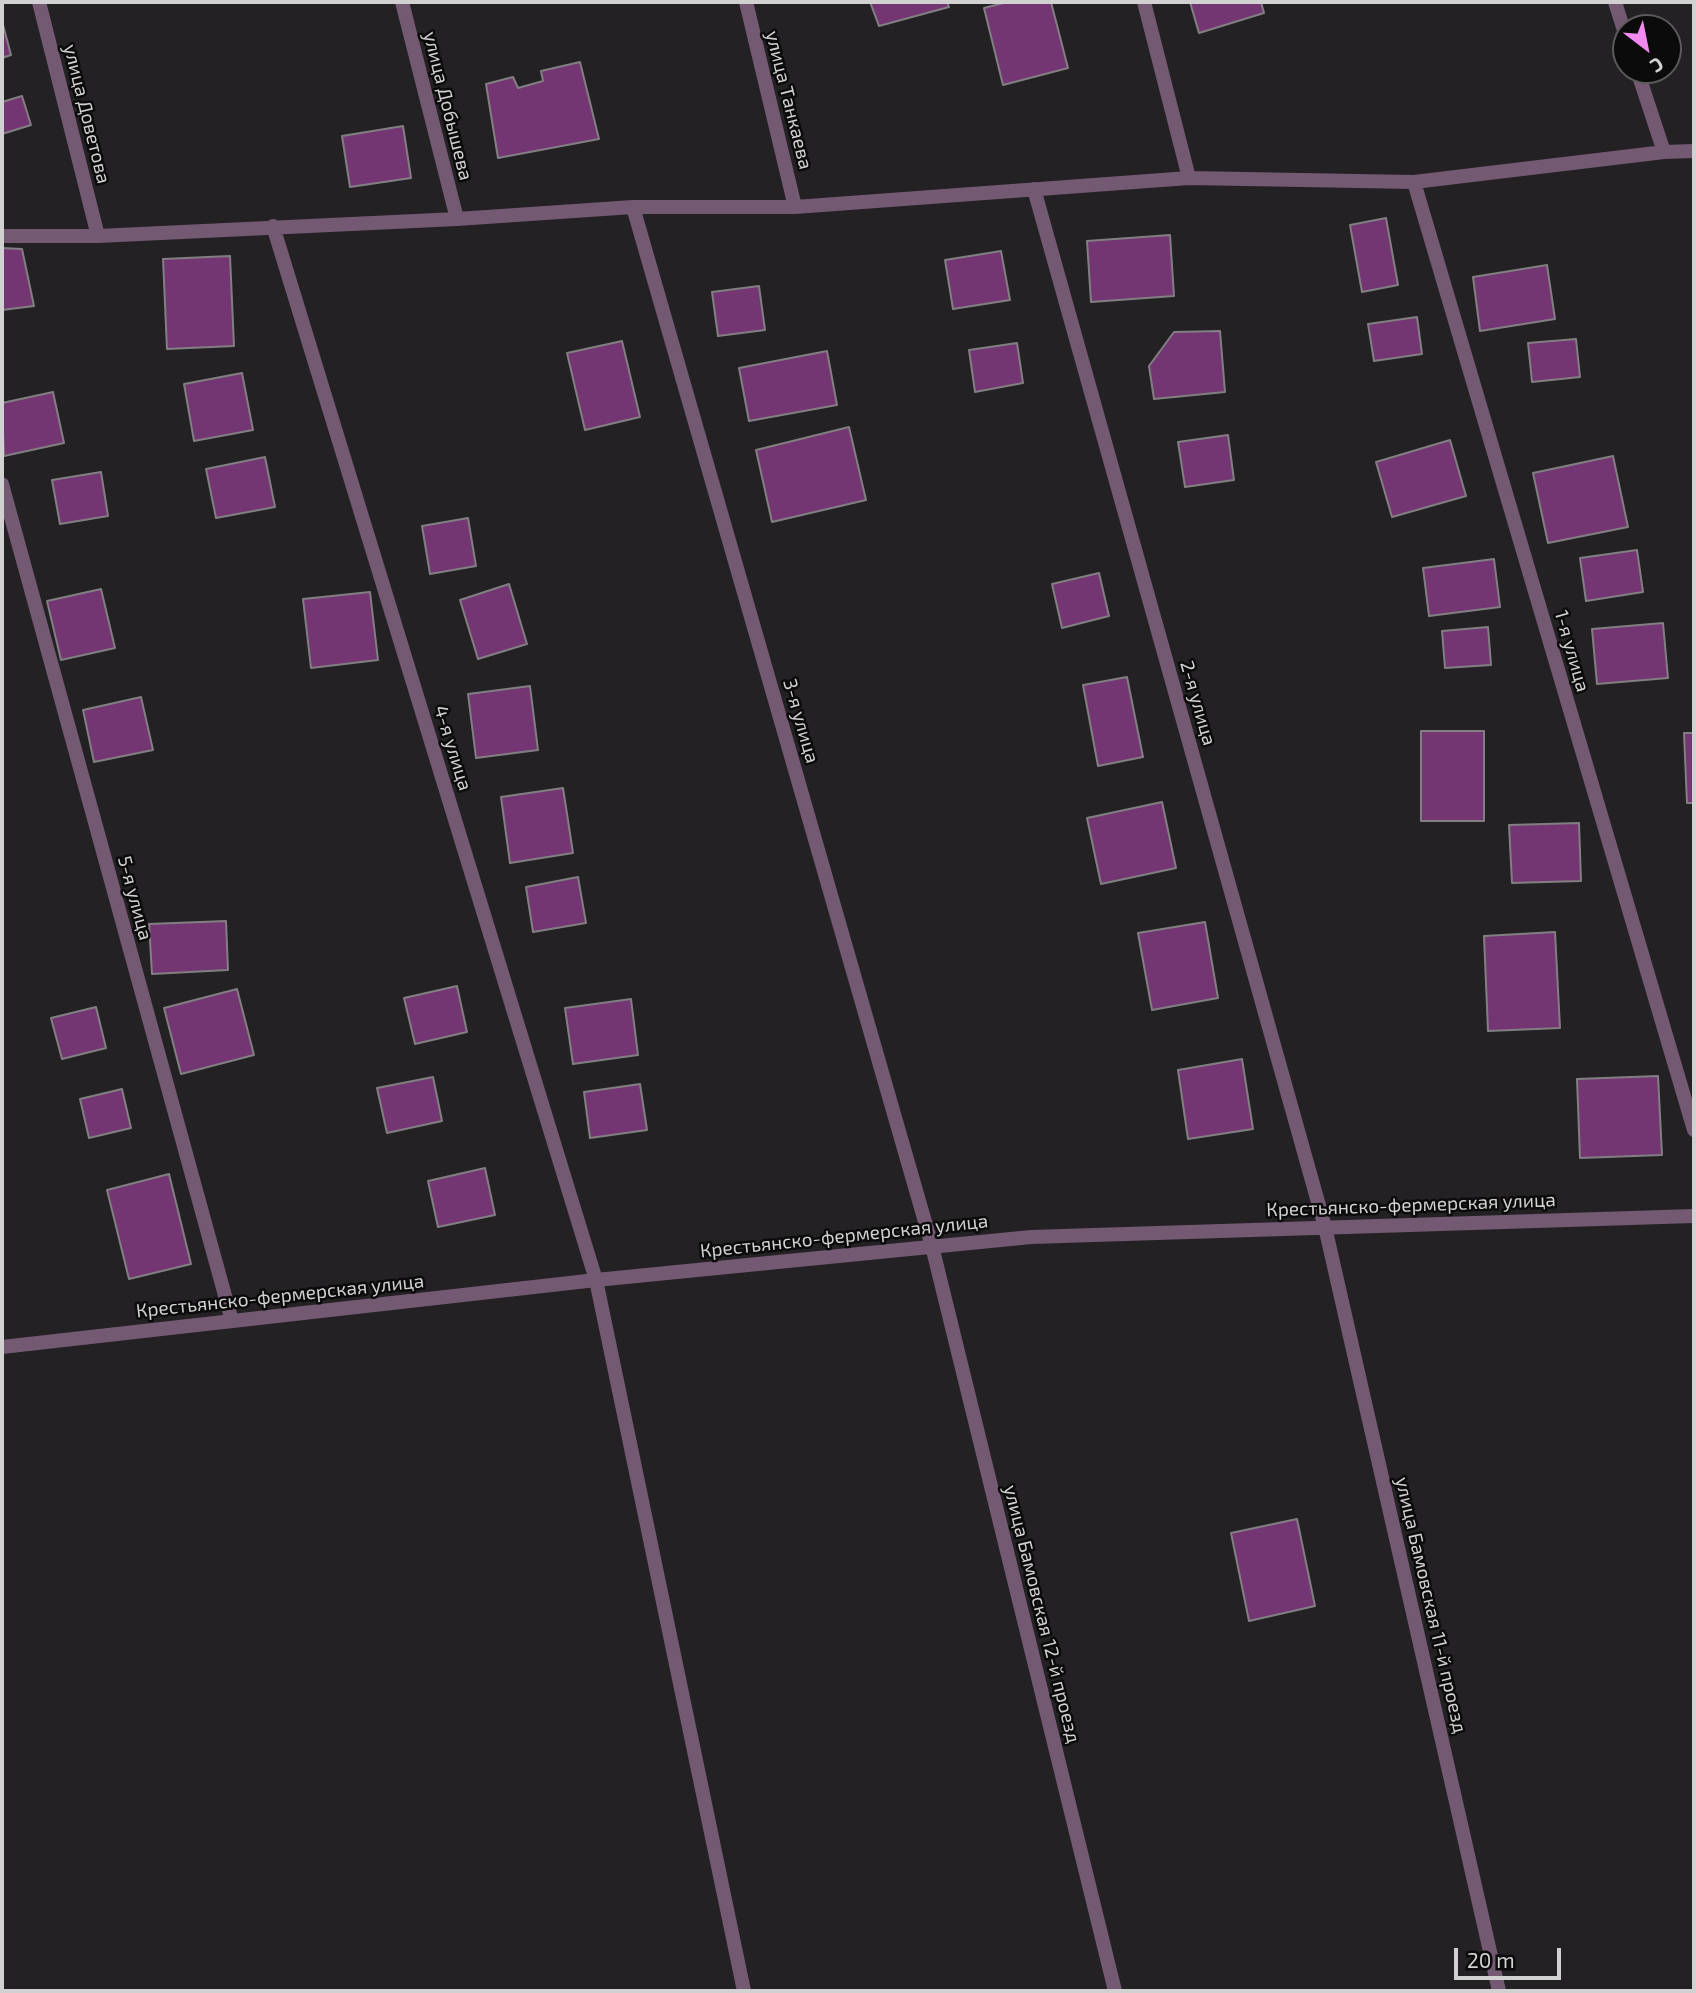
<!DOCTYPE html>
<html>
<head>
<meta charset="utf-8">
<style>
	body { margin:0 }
	#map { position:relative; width:1696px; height:1993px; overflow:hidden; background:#232123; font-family:"Exo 2",sans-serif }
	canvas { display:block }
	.frame { position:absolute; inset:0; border:4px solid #d2d1d2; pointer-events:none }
	.north { position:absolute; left:1612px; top:14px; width:70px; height:70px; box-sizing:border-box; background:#0c0b0b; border:2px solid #5b5a5b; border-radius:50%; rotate:148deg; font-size:19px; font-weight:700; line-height:28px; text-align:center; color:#d2d1d2 }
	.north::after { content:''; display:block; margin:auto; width:24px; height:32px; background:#f38af1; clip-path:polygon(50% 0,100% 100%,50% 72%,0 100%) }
	.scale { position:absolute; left:1454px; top:1948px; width:107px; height:32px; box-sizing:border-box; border:4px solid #d2d1d2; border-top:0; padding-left:9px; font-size:21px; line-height:24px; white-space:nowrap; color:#d2d1d2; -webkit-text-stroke:5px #0c0b0b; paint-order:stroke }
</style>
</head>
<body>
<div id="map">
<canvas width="1696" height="1993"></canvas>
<div class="frame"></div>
<div class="north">С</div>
<div class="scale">20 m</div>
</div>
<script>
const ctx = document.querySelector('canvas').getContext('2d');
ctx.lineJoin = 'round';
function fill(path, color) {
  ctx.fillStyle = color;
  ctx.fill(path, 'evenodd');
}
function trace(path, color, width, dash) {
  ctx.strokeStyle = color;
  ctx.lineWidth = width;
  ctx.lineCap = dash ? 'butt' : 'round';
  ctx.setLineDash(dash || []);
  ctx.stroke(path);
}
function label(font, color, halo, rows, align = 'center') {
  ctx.font = font + ' "Exo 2",sans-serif';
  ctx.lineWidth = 5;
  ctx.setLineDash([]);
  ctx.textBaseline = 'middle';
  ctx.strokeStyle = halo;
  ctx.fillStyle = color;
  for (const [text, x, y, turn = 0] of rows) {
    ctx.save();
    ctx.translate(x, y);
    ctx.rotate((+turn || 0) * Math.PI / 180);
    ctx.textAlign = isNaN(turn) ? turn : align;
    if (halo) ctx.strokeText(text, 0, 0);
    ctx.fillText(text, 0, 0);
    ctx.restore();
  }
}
const building = new Path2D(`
	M870,2H947L949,7L879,26Z
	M1007,2H1051L1068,68L1003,85L984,8Z
	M1190,2H1261L1264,13L1199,33Z
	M2,21L11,55L2,58Z
	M580,62L599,139L498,158L486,84L513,77L518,88L543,81L541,71Z
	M22,96L31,125L2,134V102Z
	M403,126L411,178L350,187L342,136Z
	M1386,218L1398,285L1362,292L1350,225Z
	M1170,235L1174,296L1091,302L1087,241Z
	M2,248L22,249L34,306L2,310Z
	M1001,251L1010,300L953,309L945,260Z
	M230,256L234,346L167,349L163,259Z
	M1547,265L1555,319L1480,331L1473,277Z
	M759,286L765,330L718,336L712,292Z
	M1417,317L1422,354L1374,361L1368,324Z
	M1220,331L1225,392L1154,399L1149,366L1174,332Z
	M1576,339L1580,377L1532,382L1528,343Z
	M622,341L640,417L585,430L567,353Z
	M1017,343L1023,383L975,392L969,350Z
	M827,351L837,405L749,421L739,368Z
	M242,373L253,430L194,441L184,384Z
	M53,392L64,443L4,456L2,403Z
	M849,427L866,500L772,522L756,450Z
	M1228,435L1234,480L1185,487L1178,442Z
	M1450,440L1466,496L1392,517L1376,462Z
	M1613,456L1628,527L1548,543L1533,473Z
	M265,457L275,507L216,518L206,469Z
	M101,472L108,516L60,524L52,480Z
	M468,518L476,566L430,574L422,526Z
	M1637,550L1643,592L1586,601L1580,558Z
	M1494,559L1500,607L1429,616L1423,568Z
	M1099,573L1109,616L1062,628L1052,584Z
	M509,584L527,644L478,659L460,600Z
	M101,589L115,648L61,660L47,601Z
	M370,592L378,660L311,668L303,599Z
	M1663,623L1668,678L1597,684L1592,629Z
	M1488,627L1491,665L1445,668L1442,631Z
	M1127,677L1143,757L1098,766L1083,685Z
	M530,686L538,750L476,758L468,694Z
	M141,697L153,750L94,762L83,710Z
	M1421,731H1484V821H1421Z
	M1684,733H1694V803H1687Z
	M563,788L573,853L510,863L501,797Z
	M1162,802L1176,868L1101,884L1087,818Z
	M1579,823L1581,881L1512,883L1509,825Z
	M578,877L586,923L533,932L526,887Z
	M226,921L228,970L152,974L149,924Z
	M1205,922L1218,998L1152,1010L1138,933Z
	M1555,932L1560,1028L1488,1031L1484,936Z
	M457,986L467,1032L415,1044L404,998Z
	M237,989L254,1055L181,1074L164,1008Z
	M631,999L638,1055L573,1064L565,1008Z
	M96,1007L106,1048L62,1059L51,1018Z
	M1242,1059L1253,1129L1188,1139L1178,1070Z
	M1658,1076L1662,1155L1580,1158L1577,1079Z
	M433,1077L442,1121L387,1133L377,1088Z
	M640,1084L647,1130L590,1138L584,1092Z
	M122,1089L131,1128L89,1138L80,1099Z
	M485,1168L495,1215L438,1227L428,1181Z
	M169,1174L191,1264L129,1279L107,1190Z
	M1297,1519L1315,1606L1249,1621L1231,1533Z`);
const minor = new Path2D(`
	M39,2L98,236
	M402,2L457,219
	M746,2L795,207
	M1144,2L1189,178
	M1615,2L1626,37
	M1637,70L1664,152
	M1414,182L1694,1130
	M1034,189L1325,1227L1499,1991
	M633,207L932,1246L1115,1991
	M273,226L596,1280L744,1991
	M2,236H98L457,219L633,207H795L1189,178L1414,182L1664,152L1694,151
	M2,484L232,1321
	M2,1347L596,1280L1031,1237L1694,1216`);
const streetNames = [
	["улица Танкаева",789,100,76],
	["улица Добышева",448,106,76],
	["улица Доветова",87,114,76],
	["1-я улица",1572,651,74],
	["2-я улица",1198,703,74],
	["3-я улица",801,721,74],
	["4-я улица",453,748,73],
	["5-я улица",135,898,75],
	["Крестьянско-фермерская улица",1411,1205,-2],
	["Крестьянско-фермерская улица",844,1236,-6],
	["Крестьянско-фермерская улица",280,1296,-6],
	["улица Бамовская 11-й проезд",1431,1605,77],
	["улица Бамовская 12-й проезд",1042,1614,76]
];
fill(building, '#743673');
trace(building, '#817f81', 2);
trace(minor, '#745973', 14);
label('19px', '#d2d1d2', '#0c0b0b', streetNames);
</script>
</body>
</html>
